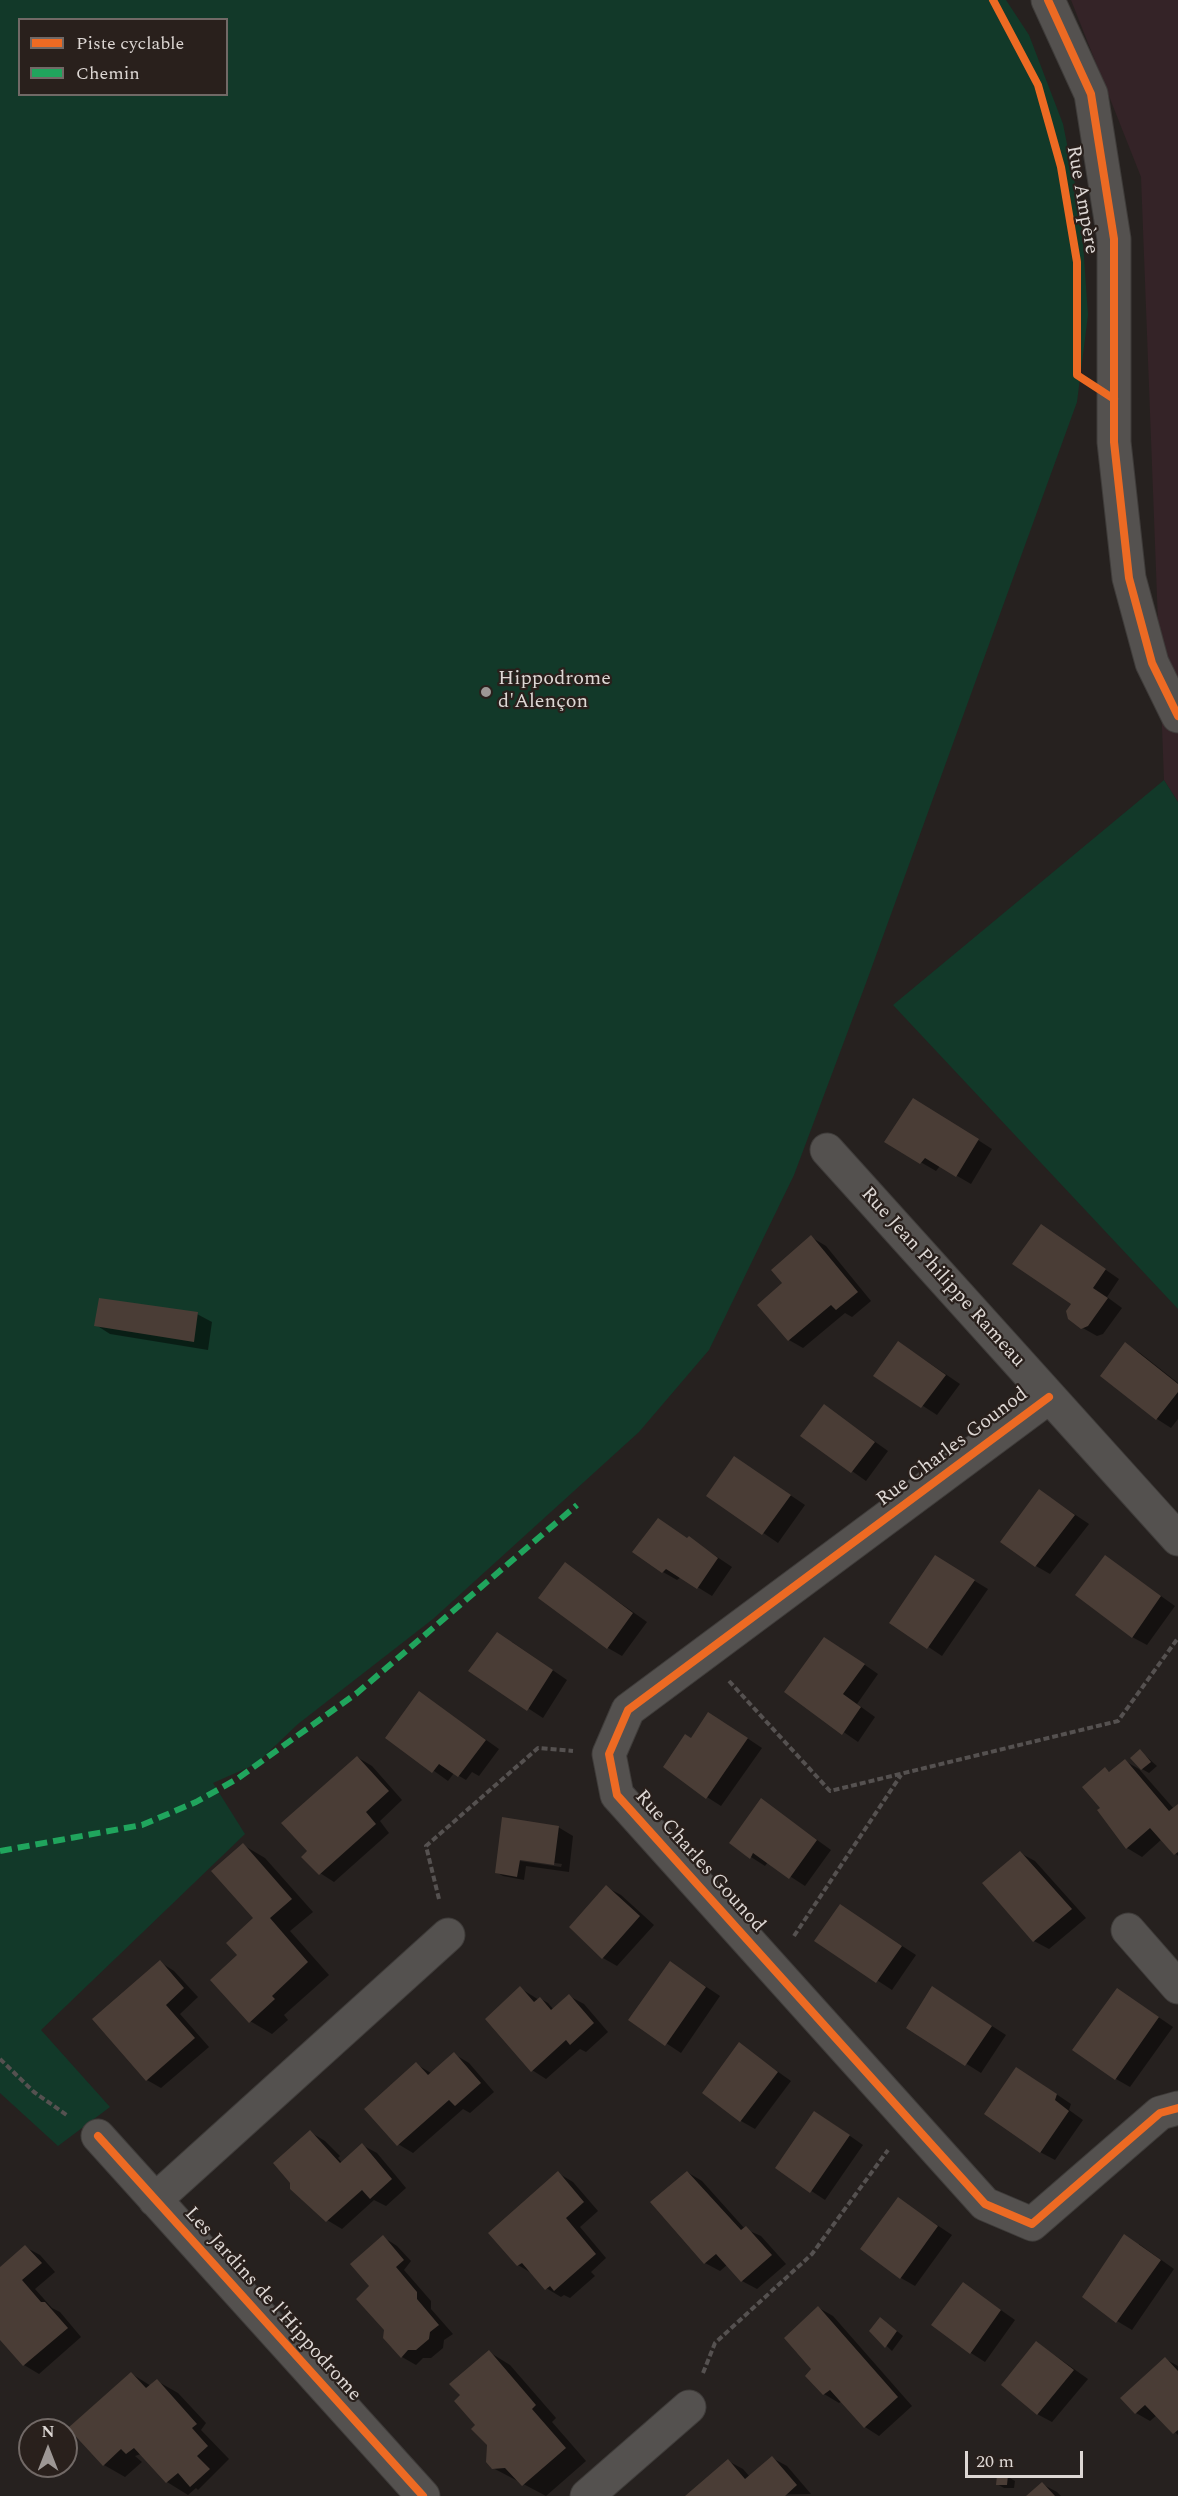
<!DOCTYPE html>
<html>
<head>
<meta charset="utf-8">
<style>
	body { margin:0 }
	#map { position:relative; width:1178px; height:2496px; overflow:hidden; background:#26211f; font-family:Spectral,serif }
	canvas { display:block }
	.legend { position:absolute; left:18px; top:18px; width:210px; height:78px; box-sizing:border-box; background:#29201c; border:2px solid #716966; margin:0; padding:8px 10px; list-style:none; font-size:18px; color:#ddd7d4 }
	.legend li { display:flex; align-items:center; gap:12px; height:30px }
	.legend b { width:30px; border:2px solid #716966 }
	.north { position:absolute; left:18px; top:2418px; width:60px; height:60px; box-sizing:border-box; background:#29201c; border:2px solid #716966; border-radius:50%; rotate:0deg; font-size:16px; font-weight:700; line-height:24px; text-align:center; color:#ddd7d4 }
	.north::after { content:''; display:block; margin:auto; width:21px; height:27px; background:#9d9795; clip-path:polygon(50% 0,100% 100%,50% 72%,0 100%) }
	.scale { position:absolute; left:965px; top:2451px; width:118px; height:27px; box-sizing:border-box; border:3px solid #ddd7d4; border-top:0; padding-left:8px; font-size:18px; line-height:21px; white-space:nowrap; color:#ddd7d4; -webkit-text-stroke:4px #29201c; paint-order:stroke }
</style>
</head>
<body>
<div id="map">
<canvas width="1178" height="2496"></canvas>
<ul class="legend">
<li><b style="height:8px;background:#ed6a23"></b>Piste cyclable</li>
<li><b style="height:8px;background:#20a55d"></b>Chemin</li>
</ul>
<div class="north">N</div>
<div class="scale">20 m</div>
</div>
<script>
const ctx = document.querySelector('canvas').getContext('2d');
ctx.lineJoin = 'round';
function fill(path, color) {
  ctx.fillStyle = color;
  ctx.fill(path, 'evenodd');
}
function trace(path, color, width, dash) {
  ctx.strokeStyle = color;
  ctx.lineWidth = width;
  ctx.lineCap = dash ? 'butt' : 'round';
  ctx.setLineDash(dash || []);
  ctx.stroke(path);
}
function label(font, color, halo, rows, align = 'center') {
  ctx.font = font + ' Spectral,serif';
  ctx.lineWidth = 4.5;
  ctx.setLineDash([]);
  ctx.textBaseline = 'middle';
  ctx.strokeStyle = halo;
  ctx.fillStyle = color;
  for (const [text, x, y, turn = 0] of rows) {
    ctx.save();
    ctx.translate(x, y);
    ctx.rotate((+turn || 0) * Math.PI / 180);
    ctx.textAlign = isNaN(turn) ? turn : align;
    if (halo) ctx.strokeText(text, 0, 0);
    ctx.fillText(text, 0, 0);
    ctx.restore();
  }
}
const industrial = new Path2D(`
	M1071,0H1178V802L1164,780L1141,177Z`);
const green = new Path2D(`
	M0,0H1006L1029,35L1063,124L1081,214L1088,315L1077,402L866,983L794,1175L709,1350L639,1432L433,1619L298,1724L256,1764L213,1783L245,1834L41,2030L110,2107L58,2146L0,2093ZM20,20H226V94H20Z
	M1164,780L1178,802V1309L893,1005Z`);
const shadow = new Path2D(`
	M928,1108L992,1149L971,1184L940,1166L936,1171L886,1142Z
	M1041,1225L1119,1279L1107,1297L1122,1308L1103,1334L1097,1336L1081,1327Z
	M811,1237L826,1246L871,1301L852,1317L845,1313L803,1348L789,1340L784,1283Z
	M197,1314L212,1322L208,1350L110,1334L96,1325Z
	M1126,1344L1140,1353L1178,1383V1419L1171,1428L1157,1419Z
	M913,1352L960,1384L937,1415L875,1375Z
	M825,1406L888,1451L866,1481L803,1436Z
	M735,1458L805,1505L778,1543L708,1495Z
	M1040,1491L1089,1524L1050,1574L1036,1566Z
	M689,1538L732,1567L712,1596L681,1577L677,1580L663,1572Z
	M1106,1557L1175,1606L1147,1645L1132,1637Z
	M565,1564L647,1622L622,1656L608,1648Z
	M950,1566L988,1589L942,1656L891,1622Z
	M512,1642L567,1680L543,1718L471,1671Z
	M839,1647L878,1674L857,1704L875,1717L858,1742L786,1692Z
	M420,1693L499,1749L479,1776L472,1772L466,1780L454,1773L448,1781L387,1737Z
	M723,1722L762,1748L721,1806L707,1797L692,1739Z
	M1140,1751L1157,1766L1149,1773L1142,1769Z
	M357,1757L372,1766L402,1800L380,1821L389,1833L334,1882L320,1873L309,1852Z
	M1125,1761L1139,1769L1174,1809L1178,1806V1856L1162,1839L1142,1857L1127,1848L1099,1811L1102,1808L1105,1769L1111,1773Z
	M762,1800L831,1850L805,1886L768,1862L765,1866L751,1857Z
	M504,1819L558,1827L573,1836L569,1872L526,1866L524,1880L503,1876L496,1872ZM513,1857L562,1864L561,1867L513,1860Z
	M243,1845L265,1858L313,1912L290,1931L329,1975L284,2015L288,2020L272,2034L250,2021L255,1918Z
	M1020,1853L1035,1861L1086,1918L1049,1949L1034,1941Z
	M606,1887L621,1895L654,1925L617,1966L603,1958Z
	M841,1906L916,1955L892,1990L817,1941Z
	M160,1962L174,1971L198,1997L180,2014L209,2047L161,2088L147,2080Z
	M671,1963L720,1996L681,2053L631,2020Z
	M520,1988L539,2000L541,1999L548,2003L554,2010L569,1996L584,2004L608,2032L586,2052L580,2049L546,2079L532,2070Z
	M947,1997L1006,2035L981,2073L908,2027Z
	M1132,1999L1173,2027L1130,2087L1116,2079Z
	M739,2044L791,2081L755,2129L741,2121Z
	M454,2054L469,2063L494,2092L470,2113L463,2109L413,2153L398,2144L416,2064L431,2073Z
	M1031,2077L1071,2104L1069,2110L1083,2120L1055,2160L1040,2152Z
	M830,2122L863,2145L825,2200L777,2168Z
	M310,2132L325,2141L340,2156L338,2158L342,2163L362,2145L377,2153L406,2188L386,2206L374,2200L342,2229L327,2220Z
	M687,2172L702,2181L745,2229L761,2236L786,2264L757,2289L742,2281L727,2265L720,2271L705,2263Z
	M558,2173L573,2182L598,2211L580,2227L606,2258L591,2272L595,2276L570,2298L564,2295L561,2297L546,2288L533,2274L518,2265L490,2233Z
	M898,2199L952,2235L915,2286L901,2278Z
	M383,2237L397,2246L411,2261L404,2270L431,2301V2309L453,2334L444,2340L443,2348L431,2358H423L416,2365L402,2357L386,2329L371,2286Z
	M1139,2244L1174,2269L1132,2330L1117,2321Z
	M25,2247L40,2255L55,2272L35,2289L52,2308L60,2312L81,2337L39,2374L24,2365L0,2338V2269Z
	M964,2284L1015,2320L985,2362L971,2353Z
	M819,2308L833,2316L912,2406L879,2436L865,2427L842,2401L839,2403L824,2394L813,2369Z
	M887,2323L903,2336L892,2351L871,2331Z
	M1036,2342L1088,2379L1052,2422L1037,2414Z
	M489,2352L510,2365L556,2418L552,2422L586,2461L546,2496L493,2468L488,2444Z
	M1165,2359L1178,2366V2435L1157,2415L1150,2421L1136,2413Z
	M132,2374L151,2386L157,2381L178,2393L206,2423L201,2430L229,2459L198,2490L196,2488L188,2495L167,2482L141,2454L135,2456L142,2462L125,2477L104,2465Z
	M772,2458L787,2466L811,2494L687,2496L728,2461L743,2469L750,2477Z
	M1008,2477L1015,2481L1014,2488H1004L997,2484Z
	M1042,2484L1057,2492L1061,2496H1028Z`);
const building = new Path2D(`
	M913,1098L979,1139L956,1177L925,1158L920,1164L884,1142Z
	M1041,1224L1106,1269L1093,1288L1108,1298L1088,1326L1081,1329L1068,1319L1066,1311L1071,1304L1012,1264Z
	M811,1235L858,1292L836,1310L831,1305L788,1341L757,1305L782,1283L771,1270Z
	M99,1298L198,1312L194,1342L94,1326Z
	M898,1341L946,1375L921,1408L873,1376Z
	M1125,1342L1178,1384V1392L1156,1420L1100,1376Z
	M824,1404L875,1442L851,1473L800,1436Z
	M734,1456L791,1495L762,1535L706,1496Z
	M1039,1489L1075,1515L1035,1567L1000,1542Z
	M658,1518L687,1538L689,1536L718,1558L697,1589L666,1569L662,1573L632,1552Z
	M935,1555L975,1580L927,1649L889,1623Z
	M1105,1555L1161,1596L1132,1638L1075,1595Z
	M565,1562L633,1613L607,1649L538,1598Z
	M497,1632L553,1670L527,1711L468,1671Z
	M824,1637L865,1664L843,1694L861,1707L842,1735L784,1692Z
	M419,1691L486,1740L458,1777L439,1764L432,1773L385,1738Z
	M708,1712L748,1738L706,1799L663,1767L685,1734L691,1738Z
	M1140,1749L1151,1762L1141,1770L1130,1758Z
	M357,1756L389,1791L366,1812L376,1824L319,1875L301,1857L307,1851L281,1823Z
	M1125,1759L1169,1811L1178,1804V1852L1174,1855L1150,1828L1126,1849L1097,1810L1100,1808L1082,1787L1105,1767L1109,1772Z
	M761,1798L817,1840L789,1879L753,1853L750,1859L729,1843Z
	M502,1817L559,1826L554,1865L520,1860L517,1877L495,1873Z
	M243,1843L292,1899L270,1918L308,1962L272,1996L275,1999L249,2023L210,1980L237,1955L226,1943L253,1918L211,1871Z
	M1020,1851L1072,1909L1033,1942L982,1883Z
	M606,1885L640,1916L602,1959L569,1927Z
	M840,1904L902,1946L876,1983L814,1941Z
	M160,1960L184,1988L166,2005L195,2038L146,2081L92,2019Z
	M670,1961L706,1987L665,2046L628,2020Z
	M520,1986L534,2002L540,1997L551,2010L569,1994L594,2023L570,2045L566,2040L531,2072L485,2019Z
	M932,1986L992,2026L965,2066L906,2028Z
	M1117,1988L1159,2017L1115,2080L1072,2050Z
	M739,2042L778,2072L740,2122L702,2093Z
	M454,2052L481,2083L455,2106L449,2100L397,2146L364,2109L416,2062L428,2075Z
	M1016,2067L1057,2094L1055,2100L1069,2111L1040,2153L984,2114Z
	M814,2111L850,2135L810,2193L775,2168Z
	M310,2130L340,2163L362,2143L392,2179L370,2199L362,2190L326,2222L290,2189V2183L273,2163Z
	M558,2171L584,2202L566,2218L596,2254L554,2291L550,2286L545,2290L522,2263L517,2266L488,2233Z
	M687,2171L741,2230L746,2226L772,2255L741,2282L716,2254L704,2264L650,2202Z
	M898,2197L938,2226L900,2279L860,2249Z
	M1124,2234L1161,2260L1116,2323L1082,2297Z
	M383,2235L404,2260L396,2267L417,2292V2299L439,2325L430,2332L429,2339L416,2350H408L401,2358L383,2338L384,2330L356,2299L369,2286L350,2264Z
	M25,2245L42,2263L22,2280L41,2302H45L68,2328L23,2366L0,2340V2267Z
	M963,2282L1001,2310L970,2354L931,2325Z
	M818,2306L898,2397L864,2428L830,2390L823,2395L805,2376L811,2369L784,2338Z
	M880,2317L897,2331L885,2348L869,2331Z
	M1036,2341L1074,2370L1037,2415L1001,2385Z
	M489,2350L536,2405L532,2409L566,2448L522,2486L505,2468L492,2469L486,2462L487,2445L471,2429L475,2425L454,2401L460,2395L449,2384Z
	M1165,2357L1178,2371V2430L1173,2434L1145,2405L1135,2414L1120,2398Z
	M131,2372L146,2388L157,2379L197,2424L192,2428L208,2446L197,2456L210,2469L190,2487L178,2473L166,2483L134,2448L126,2454L121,2449L103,2466L68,2428Z
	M772,2456L797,2485L785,2496H685L728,2459L745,2479Z
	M997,2475H1008L1007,2485H996Z
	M1042,2482L1055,2496H1026Z`);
const path = new Path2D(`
	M729,1681L830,1791L1118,1721L1178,1638
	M439,1899L426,1846L538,1748L573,1751
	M794,1936L901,1775
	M0,2059L34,2092L68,2116
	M703,2373L715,2343L812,2254L888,2150`);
const minor = new Path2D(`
	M1048,0L1091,94L1114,239V442L1129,578L1152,663L1178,716
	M827,1150L1178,1539
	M1049,1397L628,1710L609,1754L617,1795L985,2204L1032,2224L1160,2113L1178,2108
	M1128,1930L1178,1987
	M98,2136L423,2496
	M155,2200L448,1935
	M587,2496L689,2407`);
const quiet = new Path2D(`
	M0,1851L142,1825L196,1802L237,1779L357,1693L577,1505`);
const cycleway = new Path2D(`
	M993,0L1038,85L1061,167L1077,262V375L1114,399
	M1048,0L1091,94L1114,239V442L1129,578L1152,663L1178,716
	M1049,1397L628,1710L609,1754L617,1795L985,2204L1032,2224L1160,2113L1178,2108
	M98,2136L423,2496`);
const markers = [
	[486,692,6,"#9d9795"]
];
const streetNames = [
	["Rue Ampère",1081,200,80],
	["Rue Jean Philippe Rameau",942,1278,48],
	["Rue Charles Gounod",953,1448,-37],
	["Rue Charles Gounod",699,1862,48],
	["Les Jardins de l'Hippodrome",272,2305,48]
];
const poiNames = [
	["Hippodrome",498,680],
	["d'Alençon",498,703]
];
fill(industrial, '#342327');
fill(green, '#123929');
fill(shadow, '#0007');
fill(building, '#4a3d36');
trace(minor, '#3f3c3a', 35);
trace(path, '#555150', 4, [6, 3]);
trace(minor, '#54514f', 33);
trace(quiet, '#20a55d', 6, [12, 6]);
trace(cycleway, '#ed6a23', 8);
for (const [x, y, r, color] of markers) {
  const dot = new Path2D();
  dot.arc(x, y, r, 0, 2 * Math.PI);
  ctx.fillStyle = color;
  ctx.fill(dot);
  trace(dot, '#29201c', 2);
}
label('20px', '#ddd7d4', '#29201c', streetNames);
label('20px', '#ddd7d4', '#29201c', poiNames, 'left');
</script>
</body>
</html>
